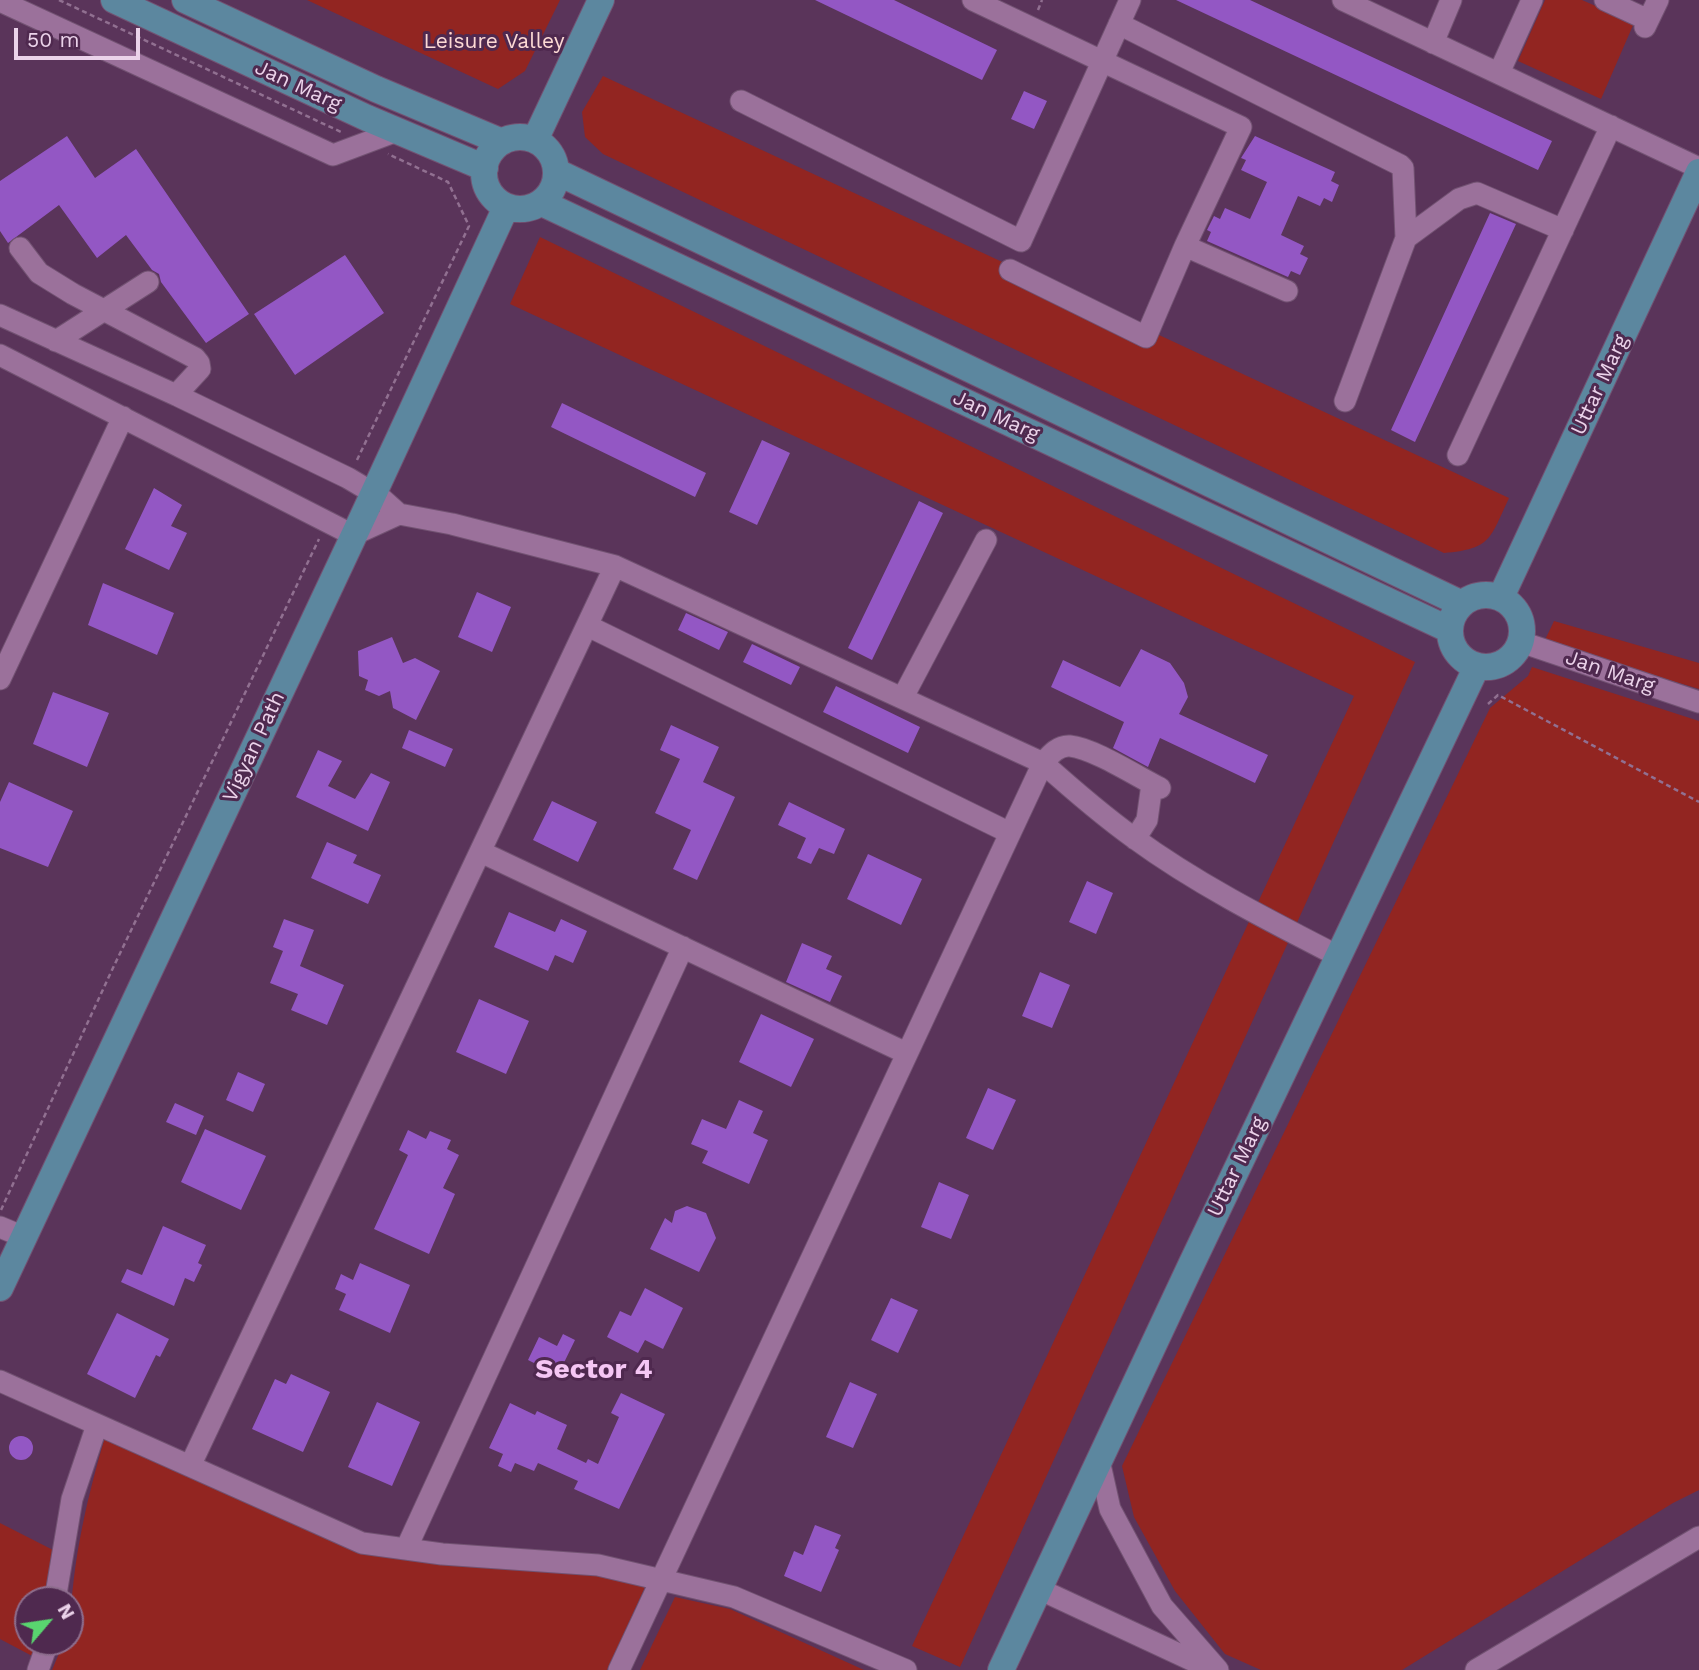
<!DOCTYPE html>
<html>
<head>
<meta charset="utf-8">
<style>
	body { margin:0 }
	#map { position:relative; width:1699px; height:1670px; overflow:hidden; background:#5a345a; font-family:"Work Sans",sans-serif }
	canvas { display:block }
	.north { position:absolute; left:14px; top:1586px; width:70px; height:70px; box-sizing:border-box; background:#4f294f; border:2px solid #8d6d8d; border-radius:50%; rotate:61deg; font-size:19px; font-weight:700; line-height:28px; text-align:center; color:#ebd3ea }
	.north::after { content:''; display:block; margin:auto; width:24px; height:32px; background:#59d56f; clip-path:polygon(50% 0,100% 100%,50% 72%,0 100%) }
	.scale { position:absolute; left:14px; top:28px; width:126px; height:32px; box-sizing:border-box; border:4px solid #ebd3ea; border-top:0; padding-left:9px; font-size:21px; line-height:24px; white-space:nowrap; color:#ebd3ea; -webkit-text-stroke:5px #4f294f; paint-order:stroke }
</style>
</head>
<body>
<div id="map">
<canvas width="1699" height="1670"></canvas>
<div class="north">N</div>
<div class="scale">50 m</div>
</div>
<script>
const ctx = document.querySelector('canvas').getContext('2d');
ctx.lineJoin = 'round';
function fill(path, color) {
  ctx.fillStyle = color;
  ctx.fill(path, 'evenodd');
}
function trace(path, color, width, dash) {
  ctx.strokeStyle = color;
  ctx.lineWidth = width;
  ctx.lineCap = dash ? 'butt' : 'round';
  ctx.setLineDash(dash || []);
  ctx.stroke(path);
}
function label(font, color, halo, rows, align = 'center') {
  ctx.font = font + ' "Work Sans",sans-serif';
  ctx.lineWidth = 6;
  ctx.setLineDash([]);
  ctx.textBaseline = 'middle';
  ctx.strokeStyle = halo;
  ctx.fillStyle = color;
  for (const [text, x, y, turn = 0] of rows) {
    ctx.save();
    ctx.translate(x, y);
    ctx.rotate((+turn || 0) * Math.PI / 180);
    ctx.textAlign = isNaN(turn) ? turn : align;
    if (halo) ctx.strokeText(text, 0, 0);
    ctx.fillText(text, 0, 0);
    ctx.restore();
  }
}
const green = new Path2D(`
	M307,0H560L525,71L498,89Z
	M1545,0H1582L1634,23L1601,99L1518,61Z
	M603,76L1509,498C1490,538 1492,549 1444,553L603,154L585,137L582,112Z
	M540,237L1415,662L960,1667L912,1646L1354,696L510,304Z
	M1554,621L1699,663V689L1544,642Z
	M1532,667L1699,721V1490L1673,1503L1402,1670H1261L1225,1654L1175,1591L1134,1517L1122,1466L1490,708L1528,676Z
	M105,1437L353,1548L604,1575L645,1587L607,1670H52L64,1642H70C70,1572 85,1505 105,1437Z
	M0,1523L53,1550L46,1600H28V1642H41L36,1658L0,1639Z
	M675,1597L730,1609L864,1670H640Z`);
const building = new Path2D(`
	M815,0H894L997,50L982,80Z
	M1176,0H1250L1552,141L1538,170Z
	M1024,91L1047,101L1034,129L1011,119Z
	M67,136L95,178L136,149L249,314L206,343L161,282L159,274L152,270L126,235L97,258L59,205L8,243L0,231V181Z
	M1255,136L1335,172L1331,181L1339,185L1332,202L1324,198L1320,206L1298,196L1281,235L1304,246L1300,254L1308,258L1300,275L1291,271L1288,277L1207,241L1211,232L1207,230L1214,216L1220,219L1225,208L1250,219L1267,182L1241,170L1246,160L1241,158Z
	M1490,213L1516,224L1415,442L1391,430Z
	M345,255L384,313L295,375L254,314Z
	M562,403L706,473L695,497L551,427Z
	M762,440L790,453L757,525L729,512Z
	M154,488L182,505L171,526L187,533L169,570L125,549Z
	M919,501L943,513L872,660L848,648Z
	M103,583L174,613L157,655L88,625Z
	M477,592L511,607L492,652L458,637Z
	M686,613L728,632L719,650L678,630Z
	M392,637L403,663L415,658L440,671L416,720L393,708L390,691L379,696L365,690L368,680L359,676L358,651Z
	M752,644L800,667L791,685L743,662Z
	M1141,649L1170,663L1184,683L1188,697L1179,714L1268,755L1255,783L1160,738L1148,767L1113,748L1124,722L1051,687L1063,660L1120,687Z
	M836,686L920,727L908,753L823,712Z
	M53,692L109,713L87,767L33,744Z
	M671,725L719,747L703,782L735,797L697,880L673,869L691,830L655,813L680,759L660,750Z
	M409,730L453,749L445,767L402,748Z
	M318,750L342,761L328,786L355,799L371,773L390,782L368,831L296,797Z
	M9,782L73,811L48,867L0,848V802Z
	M552,801L597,822L578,862L533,840Z
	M789,802L845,829L834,854L819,848L811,864L797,858L806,838L778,825Z
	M327,842L357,855L353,863L381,875L368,904L311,878Z
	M868,854L922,879L901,925L847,899Z
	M1087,881L1113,893L1096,934L1069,922Z
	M509,912L555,932L561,919L587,931L573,963L555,955L548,971L494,947Z
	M284,919L314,930L300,966L344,985L327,1025L291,1010L298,994L270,983L283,951L273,947Z
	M802,943L832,956L826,969L842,976L830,1002L786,982Z
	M1040,972L1070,985L1052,1028L1022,1016Z
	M479,999L529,1021L506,1074L456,1052Z
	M761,1014L814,1039L791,1087L739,1062Z
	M238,1072L265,1084L253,1112L226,1100Z
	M988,1088L1016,1100L993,1150L966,1138Z
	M739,1100L763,1111L753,1133L768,1140L749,1184L702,1163L708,1151L691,1144L702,1119L726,1129Z
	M175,1103L204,1116L196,1135L166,1122Z
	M205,1129L266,1156L241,1210L181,1182Z
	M408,1130L426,1139L430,1131L451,1140L447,1149L459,1155L443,1188L455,1194L429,1254L374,1229L408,1155L399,1150Z
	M939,1182L969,1195L951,1239L921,1227Z
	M687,1206L706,1213L716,1238L699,1272L650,1249L665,1218L672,1223L675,1211Z
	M163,1226L206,1245L198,1263L202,1265L194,1282L185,1278L174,1306L121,1282L127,1269L142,1275Z
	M360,1263L410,1285L390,1333L339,1310L346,1294L335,1289L341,1274L353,1280Z
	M645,1288L683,1308L663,1349L645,1340L638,1353L607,1337L620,1311L631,1316Z
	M891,1298L918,1310L898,1353L871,1340Z
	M117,1313L169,1339L160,1357L156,1355L135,1398L87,1374Z
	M563,1334L575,1340L558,1375L528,1360L539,1337L557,1346Z
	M291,1374L330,1392L303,1452L252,1429L275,1379L286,1384Z
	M850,1382L877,1394L853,1448L826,1437Z
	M621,1393L665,1414L619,1509L574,1489L578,1481L538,1463L534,1471L515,1463L511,1472L498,1466L503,1454L489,1448L510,1403L535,1415L537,1411L567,1425L557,1449L586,1463L588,1459L598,1464L619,1417L611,1413Z
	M377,1402L420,1422L392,1486L348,1467Z
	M9 1448a12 12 0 1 1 24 0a12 12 0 1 1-24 0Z
	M815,1525L841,1535L835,1548L839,1550L821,1592L784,1576L794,1551L803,1555Z`);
const path = new Path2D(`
	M59,0L341,132
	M1038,10L1042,0
	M357,460L469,226L448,182L388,154
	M1488,704L1498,695L1699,802
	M1,1210L112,970L319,539`);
const minor = new Path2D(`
	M973,0L1241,127L1185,246L1287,291
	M1343,0L1699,168
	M1605,0L1648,20
	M0,1L333,155L397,131
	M1119,24L1400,165L1403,168L1406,238L1345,401
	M1645,27L1658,0
	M1433,43L1451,0
	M1499,73L1532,0
	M741,101L1021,241L1130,0
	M1406,238L1459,199L1477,193L1563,230
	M20,248L39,273L73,294L195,358L199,363L200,369L176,395
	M1010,270L1146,337L1185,246
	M0,315L176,395L348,478L380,497L399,514L452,524L615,566L1043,763C1072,789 1102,815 1134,838C1197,884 1268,920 1338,956
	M56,341L148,282
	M0,355L353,535L399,514
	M1458,455L1611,126
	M588,626L1010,833
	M1521,642L1699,702
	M0,679L123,417
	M903,697L986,540
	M1135,839L1147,820L1152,784
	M481,852L906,1053
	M0,1227L24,1237
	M0,1381L362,1543L442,1554L598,1565L734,1597L906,1670
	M1099,1460L1110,1509L1162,1606L1218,1670
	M190,1466L615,566
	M406,1549L683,947
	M1039,1589L1213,1670
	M55,1600L72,1499L97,1425
	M38,1670L48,1642
	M619,1670L1043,763C1050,755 1058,745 1070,746C1093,748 1138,777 1160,788
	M1476,1670L1699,1537`);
const major = new Path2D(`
	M114,0L367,118L485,168
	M185,0L376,89L502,142
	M484 173a36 36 0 1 1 72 0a36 36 0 1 1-72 0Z
	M535,140L601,0
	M557,172L1462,604
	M542,203L1450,630
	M1450 631a36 36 0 1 1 72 0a36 36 0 1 1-72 0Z
	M1501,597L1699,172
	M0,1288L365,512L506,207
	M1001,1670L1191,1265L1477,666`);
const parkNames = [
	["Leisure Valley",494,42]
];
const streetNames = [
	["Jan Marg",298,86,25],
	["Uttar Marg",1600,385,-65],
	["Jan Marg",996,416,25],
	["Jan Marg",1610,672,19],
	["Vigyan Path",254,747,-65],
	["Uttar Marg",1237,1167,-64]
];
const districtNames = [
	["Sector 4",594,1370]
];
fill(green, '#922521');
fill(building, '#9357c4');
trace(minor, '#725272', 23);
trace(major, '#725272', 28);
trace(path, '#917091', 2.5, [5, 3.5]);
trace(minor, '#9b719b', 21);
trace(major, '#5c879f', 26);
label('21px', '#fddad5', '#4f294f', parkNames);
label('21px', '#ebd3ea', '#4f294f', streetNames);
label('bold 28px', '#f5c6f4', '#4f294f', districtNames);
</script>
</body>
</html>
